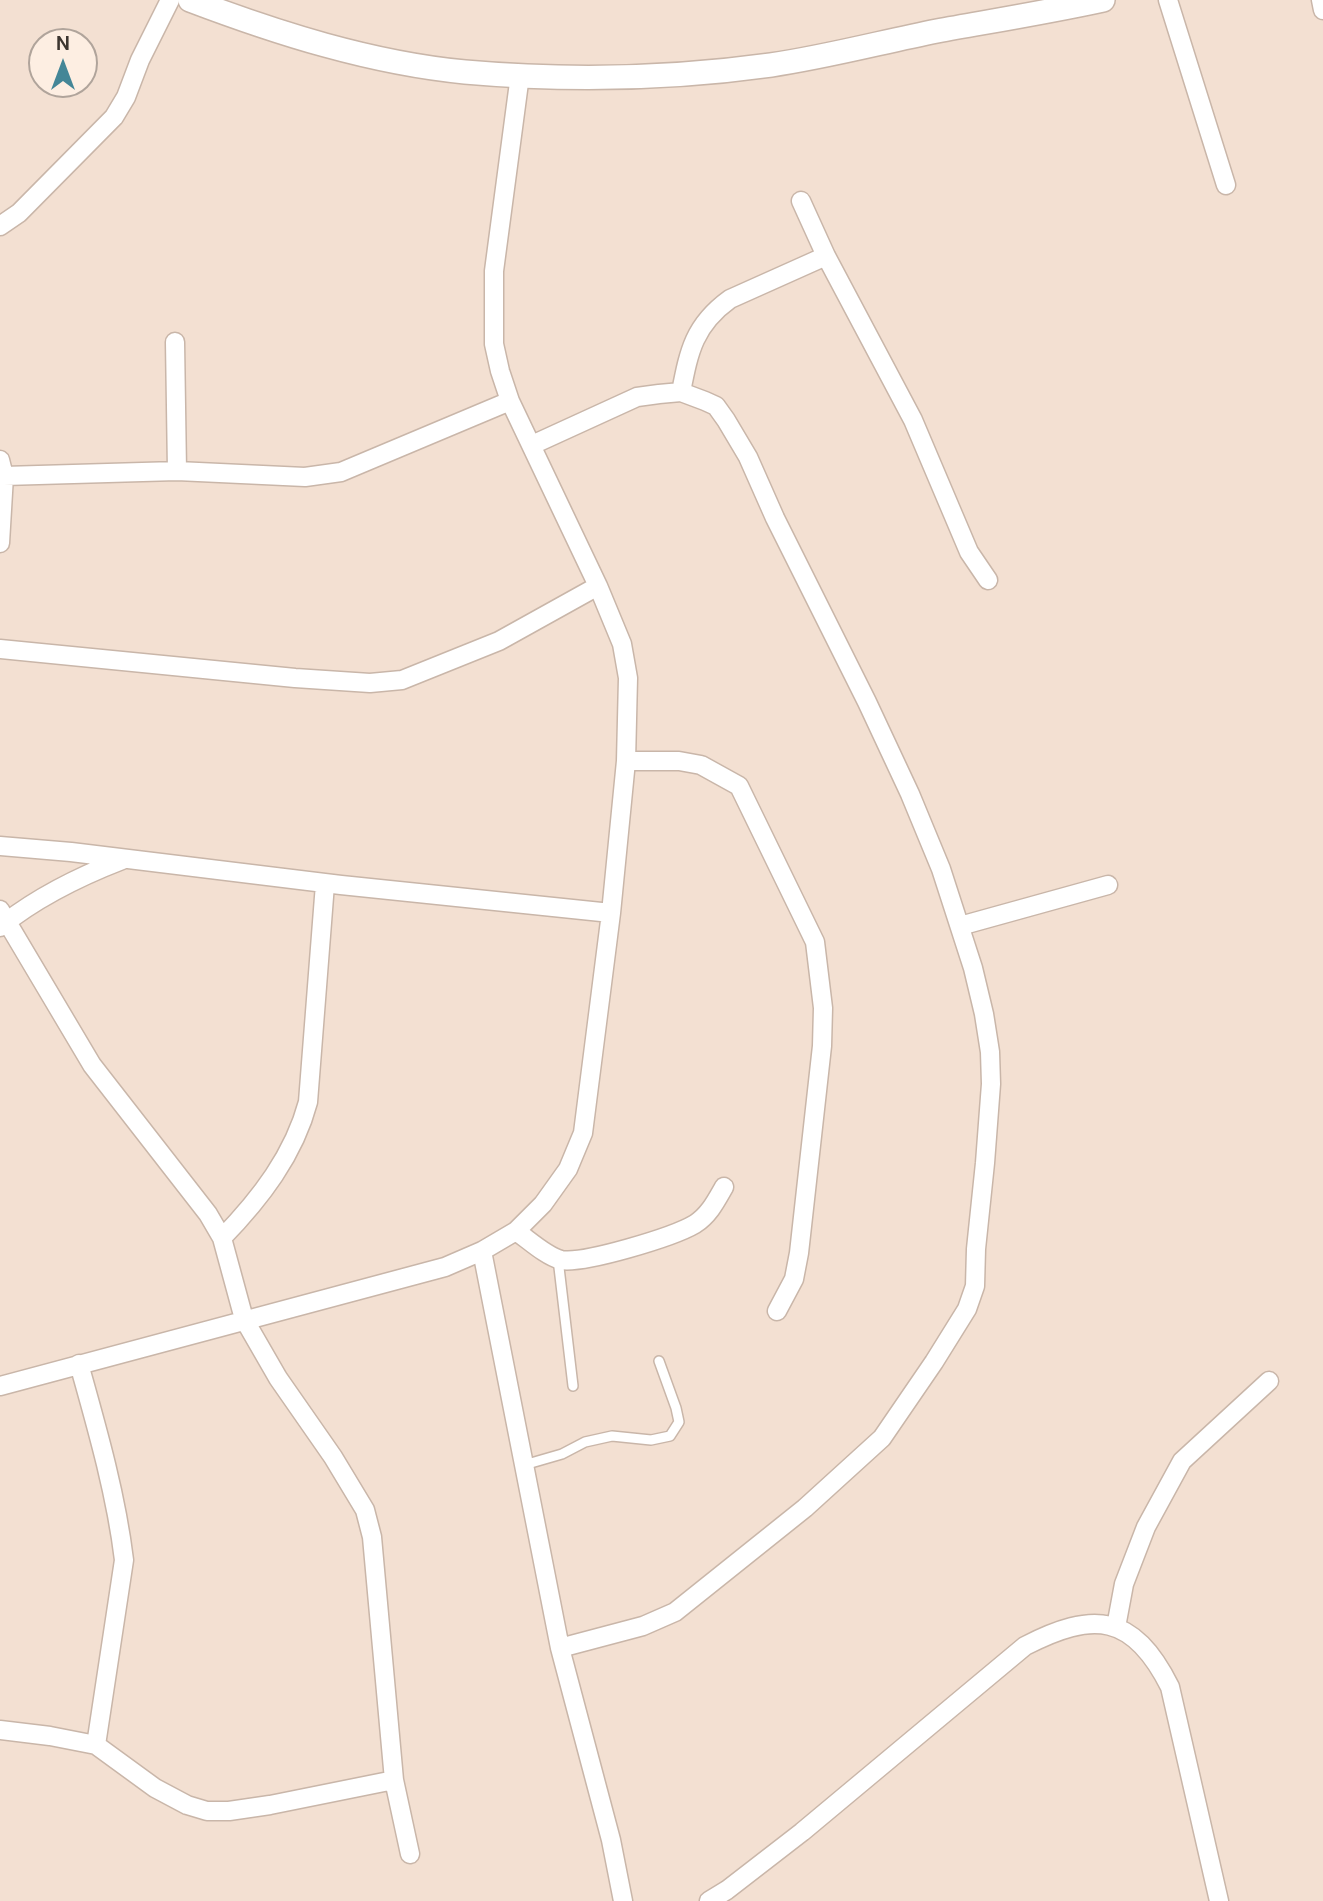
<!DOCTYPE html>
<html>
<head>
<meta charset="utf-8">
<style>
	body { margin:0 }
	#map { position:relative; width:1323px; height:1901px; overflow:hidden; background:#f3e0d2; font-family:"DM Sans",sans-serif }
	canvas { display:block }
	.north { position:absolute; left:28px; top:28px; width:70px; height:70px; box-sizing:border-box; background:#fdeee2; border:2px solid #b0a49b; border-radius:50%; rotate:0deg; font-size:19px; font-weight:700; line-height:28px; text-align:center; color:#3d3630 }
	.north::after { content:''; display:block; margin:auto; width:24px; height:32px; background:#448697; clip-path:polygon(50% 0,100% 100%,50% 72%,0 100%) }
</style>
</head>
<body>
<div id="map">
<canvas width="1323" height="1901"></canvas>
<div class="north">N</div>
</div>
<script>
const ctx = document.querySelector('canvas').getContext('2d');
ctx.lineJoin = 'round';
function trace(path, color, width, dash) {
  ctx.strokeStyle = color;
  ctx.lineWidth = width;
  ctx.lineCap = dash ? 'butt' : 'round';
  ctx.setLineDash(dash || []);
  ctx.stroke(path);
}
const service = new Path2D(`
	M558,1259L573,1386
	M524,1465L562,1454L585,1442L612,1436L651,1440L670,1436L679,1422L676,1408L659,1361`);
const minor = new Path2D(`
	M1168,0L1226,185
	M1321,0L1323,10
	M801,201L826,256L913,420L969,552L988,580
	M0,226L19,213L114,117L126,97L140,60L170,0
	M175,342L177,471
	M681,392C689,351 694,325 730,299L826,256
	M532,445L637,397L659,394L681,392L705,401L716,406L726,420L748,457L775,518L867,702L910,794L941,869L973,968L984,1014L990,1052L991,1084L985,1163L976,1249L975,1286L967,1309L934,1362L882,1438L805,1508L675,1612L643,1626L560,1648
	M0,460L4,476L0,543
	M4,476L177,471L305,477L341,472L510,401
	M0,649L295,678L370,683L402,680L499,641L598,586
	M626,761H679L701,765L739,786L815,942L823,1008L822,1046L799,1253L794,1279L777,1311
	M0,846L71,852L341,885L611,913
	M0,910L92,1065L208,1214L222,1238L244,1319L278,1378L333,1457L365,1510L372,1537L394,1780L410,1854
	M960,926L1108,885
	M0,927C37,897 78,877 122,860
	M516,1231C529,1240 546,1256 561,1260C584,1264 673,1237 695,1224C709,1215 716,1201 724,1187
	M222,1238C260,1199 294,1155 308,1102L325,884
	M482,1251L560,1648L611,1840L623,1901
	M79,1364C97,1428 116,1494 124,1560L96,1745
	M0,1386L445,1267L482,1251L516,1231L543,1204L568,1169L583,1133L611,913L626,761L628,678L622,644L598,586L510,401L500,371L494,344V271L520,75
	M1116,1627L1124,1584L1146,1527L1182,1461L1269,1381
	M0,1730L50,1736L96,1745L155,1788L187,1805L207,1811H229L270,1805L394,1780
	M709,1901L727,1890L802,1832L1025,1646C1093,1611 1133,1613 1170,1687L1219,1901`);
const tertiary = new Path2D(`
	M190,0C277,33 371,63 465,72C567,81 670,79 771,65C826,57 882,42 937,31C992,21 1048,12 1103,0`);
trace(service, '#c9b6a9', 12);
trace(minor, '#c9b6a9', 21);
trace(tertiary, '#c9b6a9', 26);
trace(service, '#fff', 9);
trace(minor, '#fff', 18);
trace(tertiary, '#fff', 23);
</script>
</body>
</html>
